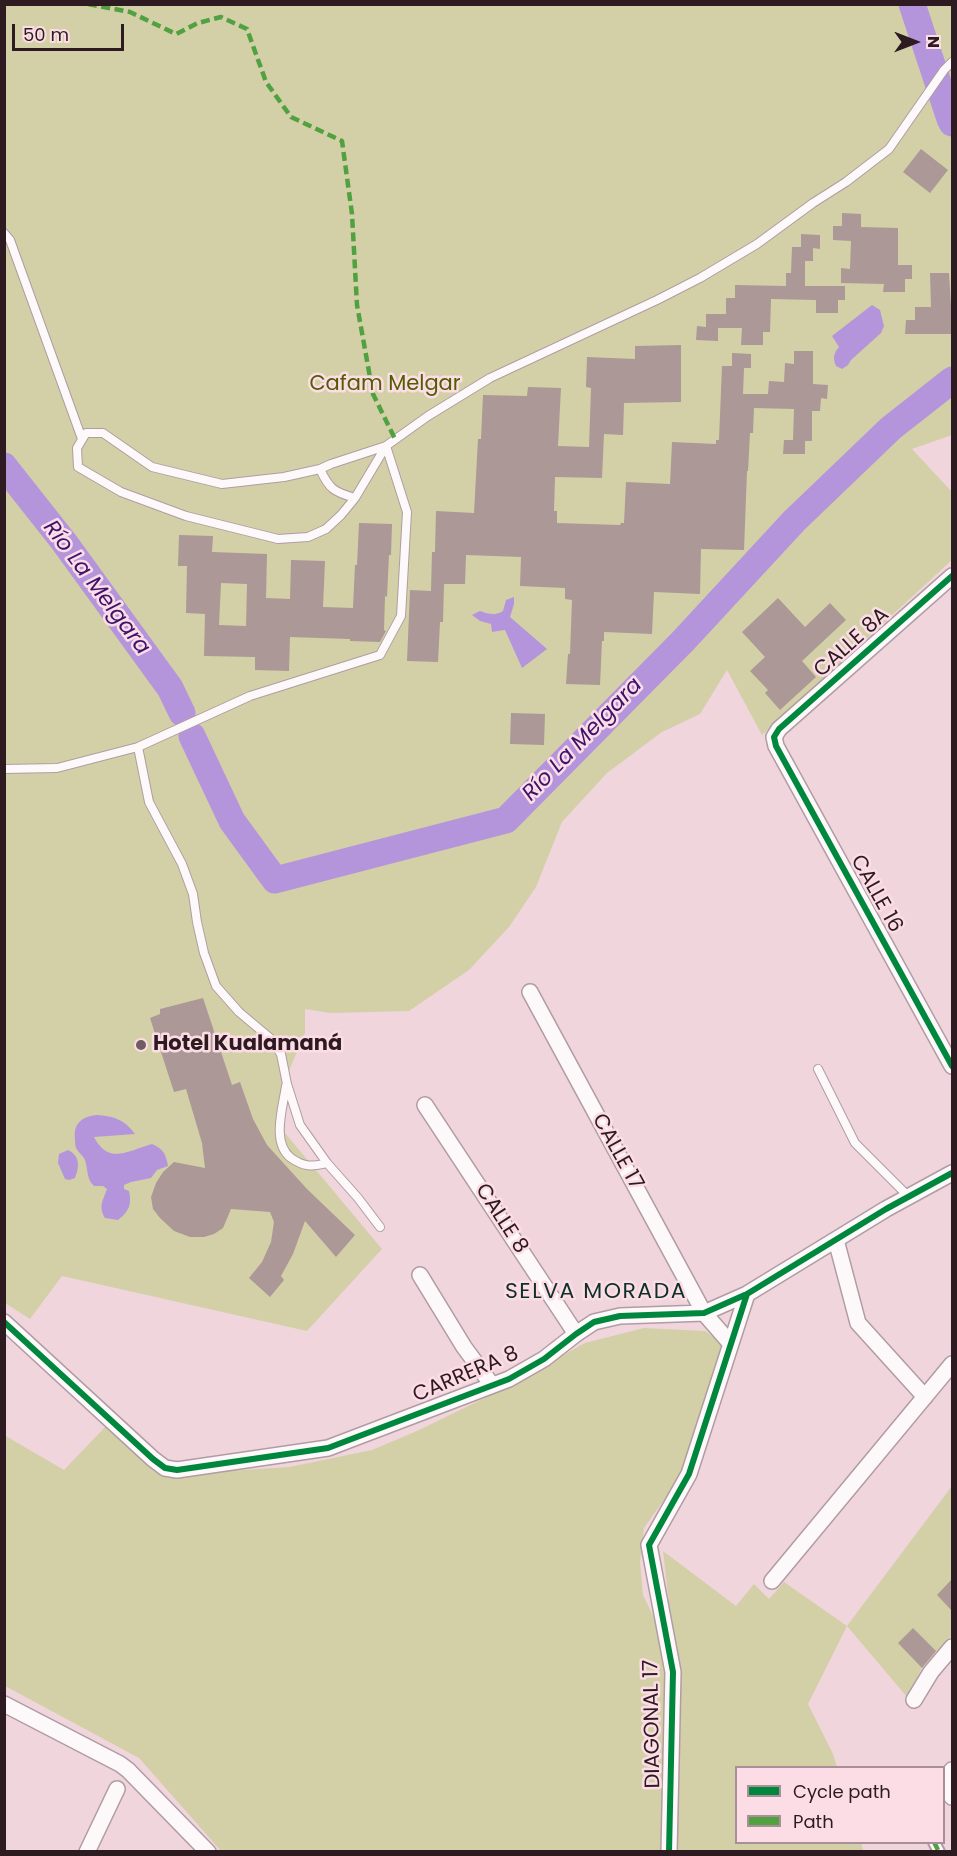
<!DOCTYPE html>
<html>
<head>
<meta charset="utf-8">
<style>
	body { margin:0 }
	#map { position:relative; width:957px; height:1856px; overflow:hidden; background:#f0d5dd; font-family:Poppins,sans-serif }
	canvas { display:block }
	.frame { position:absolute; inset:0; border:6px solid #2d1b21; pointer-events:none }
	.legend { position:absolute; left:735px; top:1766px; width:210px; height:78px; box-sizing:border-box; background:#fcdde6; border:2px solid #a98f97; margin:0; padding:8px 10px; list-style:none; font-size:18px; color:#2d1b21 }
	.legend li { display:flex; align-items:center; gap:12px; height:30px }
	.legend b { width:30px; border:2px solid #a98f97 }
	.north { position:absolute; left:885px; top:12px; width:60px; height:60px; -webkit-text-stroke:4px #fcdde6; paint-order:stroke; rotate:90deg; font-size:16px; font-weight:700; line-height:24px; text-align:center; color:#2d1b21 }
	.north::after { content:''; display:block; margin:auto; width:21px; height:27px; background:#2d1b21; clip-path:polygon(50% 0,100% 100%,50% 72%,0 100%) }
	.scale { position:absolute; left:12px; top:24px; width:112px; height:27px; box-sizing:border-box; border:3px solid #2d1b21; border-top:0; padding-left:8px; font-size:18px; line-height:21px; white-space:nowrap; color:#2d1b21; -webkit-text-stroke:4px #fcdde6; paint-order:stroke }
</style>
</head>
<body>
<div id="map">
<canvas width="957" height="1856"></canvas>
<div class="frame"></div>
<ul class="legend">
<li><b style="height:8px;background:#00873e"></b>Cycle path</li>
<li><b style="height:8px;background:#52a141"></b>Path</li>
</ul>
<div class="north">N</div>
<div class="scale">50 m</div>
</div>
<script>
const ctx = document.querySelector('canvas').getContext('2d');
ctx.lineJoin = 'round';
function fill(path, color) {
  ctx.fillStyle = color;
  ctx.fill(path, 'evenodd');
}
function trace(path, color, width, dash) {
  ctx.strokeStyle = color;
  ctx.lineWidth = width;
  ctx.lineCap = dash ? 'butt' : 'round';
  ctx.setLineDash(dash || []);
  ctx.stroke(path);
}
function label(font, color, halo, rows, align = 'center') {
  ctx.font = font + ' Poppins,sans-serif';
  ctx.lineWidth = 5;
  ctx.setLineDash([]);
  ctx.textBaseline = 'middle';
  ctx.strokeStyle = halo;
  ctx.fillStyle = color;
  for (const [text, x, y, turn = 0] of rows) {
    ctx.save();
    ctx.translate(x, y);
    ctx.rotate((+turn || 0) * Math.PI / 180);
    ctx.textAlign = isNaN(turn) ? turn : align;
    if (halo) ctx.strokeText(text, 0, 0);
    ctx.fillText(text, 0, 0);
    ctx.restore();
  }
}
const green = new Path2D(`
	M4,5H952V435L912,449L952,492V560L762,735L727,670L700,714L662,732L607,773L562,822L536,887L509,927L469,970L409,1011L330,1013L305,1009V1033L282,1087L285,1133L382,1249L307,1331L62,1276L30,1319L5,1303Z
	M644,1328L705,1331L723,1344L713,1381L692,1448L673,1487L644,1528L640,1562L643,1595L662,1634L668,1661L669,1851H221L139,1758L5,1686L4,1435L64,1470L106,1426L165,1475L289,1467L372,1450L417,1431L493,1394L585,1343Z
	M952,1486V1635L922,1668L907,1697L847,1626L808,1704L833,1754L837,1767L736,1768V1842L861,1843L863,1851H677L672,1774L673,1639L663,1551L736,1606L754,1584L769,1599L784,1582L847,1626Z`);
const water = new Path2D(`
	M872,305L880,310L884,326L881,333L851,360L848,365L842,369L836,366C833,358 833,354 839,347L832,336Z
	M514,597V604L510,617L547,649L522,668L505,630L492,632L491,624L480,621L472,615L480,611C489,614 495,616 503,611L506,600Z
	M97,1115C114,1116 125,1120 135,1134L94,1137C109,1166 129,1150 152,1144C164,1149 166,1155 168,1166L157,1170L151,1178L131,1182L124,1185V1189L129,1191C132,1205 129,1211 118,1220L105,1218C98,1207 103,1200 107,1189L103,1186H94C87,1179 88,1173 86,1164C85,1156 79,1154 76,1148C75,1145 75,1142 75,1139C73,1123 83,1116 97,1115Z
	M68,1150C81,1156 79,1168 75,1178L69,1180L65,1179L58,1163L59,1154Z`);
const river = new Path2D(`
	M912,4L950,119L952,123
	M4,466L64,542L170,688L182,713
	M192,736L232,821L275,880L506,820L683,641L794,521L891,428L952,380`);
const building = new Path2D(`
	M921,149L948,170L930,193L903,172Z
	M842,213L861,214V227L898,228V265H912V279H905V292H883L884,284L841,283V268L850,269L851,241L833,240V226H842Z
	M801,234L820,235V249L813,248V261H805V286H845V300H838V313H816V300L771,299L770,332H763V345H741L742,328H718V341L696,340L697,326L706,327V314H726V298H735V285L786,286V273H791L792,247H801Z
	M930,273H949L951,307H952V334H905L906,320H915V307H931Z
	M681,345V402L624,403L623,435L604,434L602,478L555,477L554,511H557V523L620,525L621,523H624L626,482L670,484L672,442L716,444V440H719L722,366H732V353L751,354V368H744L743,394H768L769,381L784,382L785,363L794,364V351H813V384L828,385L827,399L821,398L820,411H812V441H805V454H783L784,440H793L794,409L754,408L753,433H750L748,471H747L744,550L701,549L700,594L654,592L652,634L604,632V641H602L600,685L566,684L568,654H570L572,600L565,599V588L520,586L521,557L466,555L465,584H444L443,622H440L438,662L407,661L410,590L431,591L432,552H435L436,511L474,513L478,439H481L483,395L527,396L528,387L561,388L558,446L589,447L591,388L586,387L587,357L635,359V346Z
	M359,523L392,524L391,555H389L387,597L385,596L384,630L386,631L380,642L350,641V639L290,637L289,671L255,670V657L204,656L205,614L186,613L187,566H178L179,535L213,536L212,552L267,554L266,598L290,599L291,560L325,561L323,607L353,608L355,565H357ZM221,583L247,584L246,626L219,625Z
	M778,598L805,627L830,603L846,620L802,661L816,677L780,710L765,693L768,690L750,671L765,657L742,632Z
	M511,713L545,714L544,745L510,744Z
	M203,998L232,1085L240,1082L253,1119L267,1145L307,1189L355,1235L336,1257L305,1221L293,1254L281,1276L284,1280L270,1297L249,1278L262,1262L271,1242L274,1222L270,1212L231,1209L223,1228L214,1234L204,1237H190L174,1231L160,1218L153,1209L151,1197L156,1183L163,1172L174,1162L205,1168L202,1143L186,1089L174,1092L150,1018L160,1014V1009Z
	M952,1579V1611L937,1595Z
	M913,1628L936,1651L922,1668L898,1643Z`);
const service = new Path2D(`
	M4,233L10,240L82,439
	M320,469C329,489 334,492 355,498L341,515L326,529L308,537L278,539L186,516L121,492L78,467L77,448L86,433H103L152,467L222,484L284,477L320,469L331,464L386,446L428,416L490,378L657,300L700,278L757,244L813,203L846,182L889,149L944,70L952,62
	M355,498L386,446
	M138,747L149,802L182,864L193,894L197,922L204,953L216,986L239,1012L270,1038L281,1054L287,1084L300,1125L327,1163L358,1198L380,1227
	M4,769L57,768L138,747L250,696L380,655L401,616L407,512L386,446
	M818,1069L855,1143L909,1197
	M286,1086C283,1107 271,1143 291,1158C304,1167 312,1167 327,1163`);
const pedestrian = new Path2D(`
	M934,1842L939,1852`);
const minor = new Path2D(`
	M952,576L779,729L774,737L776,746L952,1066
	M530,992L704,1313L731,1344
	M425,1105L576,1334
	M836,1240L858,1323L925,1397
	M420,1275L464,1347L492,1385
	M4,1322L153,1459L165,1468L177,1470L328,1448L509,1379L544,1359L576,1334L594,1322L620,1316L704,1313L747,1294L886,1209L952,1173
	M772,1581L952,1364
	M914,1700L931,1672L952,1647
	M4,1704L120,1764L128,1770L208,1852
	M944,1780L952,1770
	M944,1786L952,1797
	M87,1852L117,1789
	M669,1852L673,1672L649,1545L689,1474L747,1294`);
const quiet = new Path2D(`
	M88,4L130,12L176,34L198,23L221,17L247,29L266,82L291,117L342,141L352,214L357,305L373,394L395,439
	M934,1842L939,1852`);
const cycleway = new Path2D(`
	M952,576L779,729L774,737L776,746L952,1066
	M4,1322L153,1459L165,1468L177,1470L328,1448L509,1379L544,1359L576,1334L594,1322L620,1316L704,1313L747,1294L886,1209L952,1173
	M669,1852L673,1672L649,1545L689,1474L747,1294`);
const markers = [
	[141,1045,6,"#715c63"]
];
const parkNames = [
	["Cafam Melgar",385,385]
];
const streetNames = [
	["CALLE 8A",852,643,-42],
	["CALLE 16",876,894,61],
	["CALLE 17",617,1152,61],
	["CALLE 8",501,1219,57],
	["CARRERA 8",466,1375,-23],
	["DIAGONAL 17",653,1724,-91]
];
const poiNames = [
	["Hotel Kualamaná",153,1045]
];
const waterNames = [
	["Río La Melgara",96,588,53],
	["Río La Melgara",583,740,-46]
];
const neighbourhoodNames = [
	["SELVA MORADA",596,1292]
];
fill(green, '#d3d0a7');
fill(water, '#b495dc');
trace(river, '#b495dc', 27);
fill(building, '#ab9897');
trace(service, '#b09ca2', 10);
trace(pedestrian, '#b09ca2', 14);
trace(minor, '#b09ca2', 18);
trace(service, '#fdf9fa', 8);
trace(pedestrian, '#fdf9fa', 10);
trace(minor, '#fdf9fa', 15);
trace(quiet, '#52a141', 4.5, [9, 4.5]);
trace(cycleway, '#00873e', 6);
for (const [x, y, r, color] of markers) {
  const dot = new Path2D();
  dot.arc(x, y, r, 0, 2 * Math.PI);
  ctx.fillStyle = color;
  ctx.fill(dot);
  trace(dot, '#fcdde6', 2);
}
label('21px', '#515d00', '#fcdde6', parkNames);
label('21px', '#2d1b21', '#fcdde6', streetNames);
label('bold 21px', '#2d1b21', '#fcdde6', poiNames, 'left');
label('italic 22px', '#3c136c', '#fcdde6', waterNames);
ctx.letterSpacing = '1.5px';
label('22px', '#0f3029', '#fcdde6', neighbourhoodNames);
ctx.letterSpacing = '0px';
</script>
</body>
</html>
